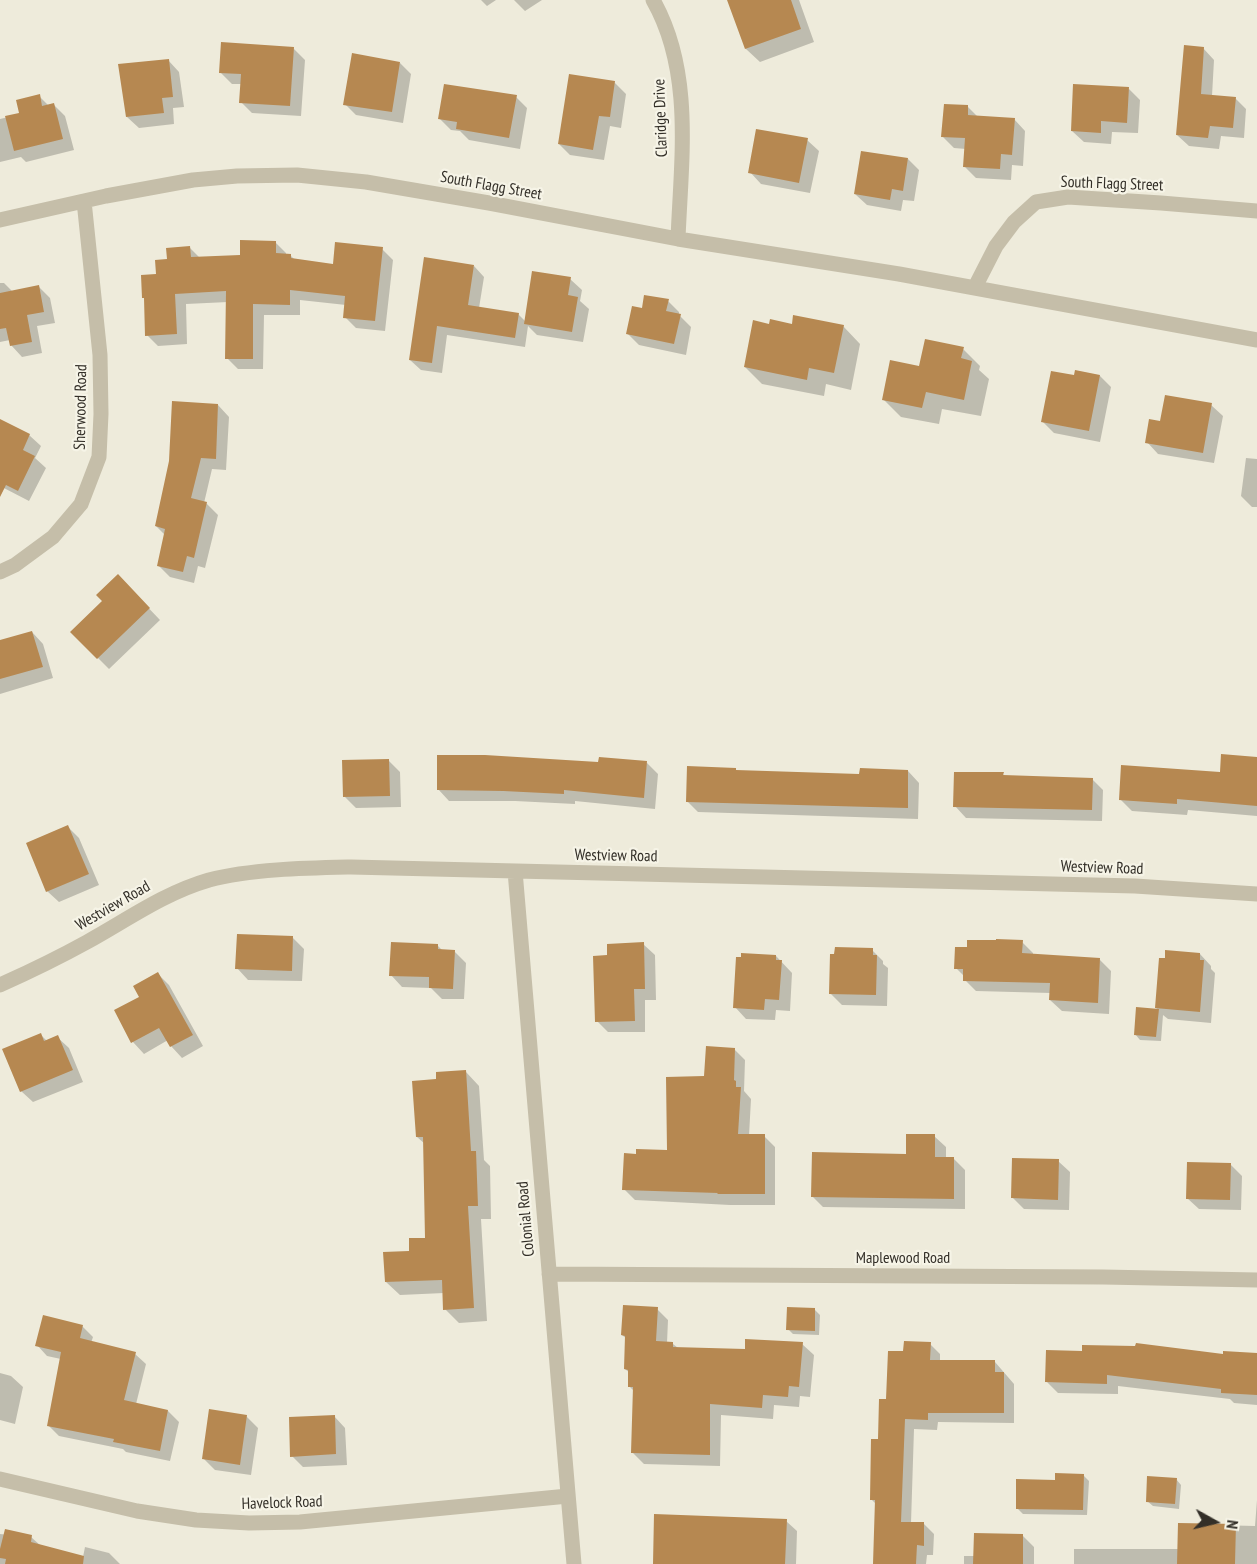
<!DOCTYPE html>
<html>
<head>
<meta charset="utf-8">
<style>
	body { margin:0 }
	#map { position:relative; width:1257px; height:1564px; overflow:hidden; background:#eeebdb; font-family:"PT Sans Narrow",sans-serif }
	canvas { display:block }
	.north { position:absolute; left:1185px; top:1492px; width:60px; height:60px; -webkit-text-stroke:4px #f6f4e7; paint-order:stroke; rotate:98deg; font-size:16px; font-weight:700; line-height:24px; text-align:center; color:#332f28 }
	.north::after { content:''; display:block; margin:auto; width:21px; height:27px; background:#332f28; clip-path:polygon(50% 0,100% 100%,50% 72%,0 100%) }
</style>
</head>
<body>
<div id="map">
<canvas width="1257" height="1564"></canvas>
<div class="north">N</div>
</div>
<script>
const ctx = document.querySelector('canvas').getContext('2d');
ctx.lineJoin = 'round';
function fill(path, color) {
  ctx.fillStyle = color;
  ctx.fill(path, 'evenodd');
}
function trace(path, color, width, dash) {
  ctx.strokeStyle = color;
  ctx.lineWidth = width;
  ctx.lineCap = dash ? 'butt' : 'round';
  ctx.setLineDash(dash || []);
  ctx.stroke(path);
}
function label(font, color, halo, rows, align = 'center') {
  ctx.font = font + ' "PT Sans Narrow",sans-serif';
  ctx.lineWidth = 4.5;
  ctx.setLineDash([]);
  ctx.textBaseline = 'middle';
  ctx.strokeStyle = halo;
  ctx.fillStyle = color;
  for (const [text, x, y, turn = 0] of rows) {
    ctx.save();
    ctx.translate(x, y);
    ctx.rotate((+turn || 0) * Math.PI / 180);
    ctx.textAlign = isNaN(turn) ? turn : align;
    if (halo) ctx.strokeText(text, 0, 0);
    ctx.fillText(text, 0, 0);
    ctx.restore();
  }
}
const shadow = new Path2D(`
	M481,0H496L487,6Z
	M514,0H542L525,11Z
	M729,0H799L814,42L760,62L746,49Z
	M293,48L305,60L301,116L252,113L241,102L242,84H232L220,72Z
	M1203,48L1214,60L1212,96L1235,98L1246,109L1244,138L1221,136L1219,149L1189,146L1177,135Z
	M168,60L179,72L184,107L173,108L174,124L139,128L127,117Z
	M400,63L411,74L403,123L356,115L345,104Z
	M614,82L626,94L621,128L610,126L604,160L570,155L559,144Z
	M1129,89L1140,100L1138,133L1112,132L1111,144L1084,142L1072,131Z
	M39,96L49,106L54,105L65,116L74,150L26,162L21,157L0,162V119L21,114Z
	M516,97L527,108L520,149L469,140L460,131L451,130L440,119Z
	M968,107L978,117L1014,119L1025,131L1023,166L1012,165L1011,180L976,178L965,167L966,149L954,148L943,137Z
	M807,140L819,151L810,193L761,184L750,172Z
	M908,159L919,170L914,201L903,200L901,211L867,205L855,194Z
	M275,242L286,253V255H290L295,260L334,265L382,249L393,260L385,331L356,328L345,317L346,305L300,300V315H264L263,369H238L227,358L228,302L186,304L187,344L158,346L147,335L158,276L168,260L190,248L200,258L242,256Z
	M474,266L484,277L479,308L518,314L526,322L570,279L582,290L580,301L589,309L583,342L537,335L528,326L525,347L447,335L442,373L421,370L410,360Z
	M0,283H4L13,292L39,287L50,298L55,323L37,326L42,353L22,357L11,345L10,340L0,342Z
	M668,301L679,312V315L691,327L686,355L639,345L628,334L643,310Z
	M793,325L843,326L860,344L851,390L826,384L824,396L762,384L745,367L770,326Z
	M963,349L980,366L979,370L989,379L981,416L942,409L939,424L901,417L884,400L920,368Z
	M1100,376L1111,387L1100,442L1054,433L1042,421L1075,377Z
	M218,405L229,417L226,470L212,469L204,503H206L218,515L205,568L198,566L194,583L170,577L158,565L165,535L156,526Z
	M1211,405L1223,416L1214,463L1158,454L1147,442L1162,422Z
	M0,428L29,435L41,446L35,458L46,468L29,501L0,486Z
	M1246,458L1257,459V507H1252L1241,496Z
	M118,576L160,620L109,669L72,632L104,601Z
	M32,632L43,644L53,678L0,694V641Z
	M1257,758V816L1188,810L1187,815L1132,811L1120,799L1221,774Z
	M389,761L400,772L401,807L356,808L345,797Z
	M600,763H647L658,774L655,809L575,801V804L515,801H449L438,789Z
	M736,770L738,771L861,775L908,771L919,783L918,819L698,812L687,801Z
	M1003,774L1005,776L1092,779L1103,790L1102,821L966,818L955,806Z
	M68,827L79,838L99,885L59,902L47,891Z
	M292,937L304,949L302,981L248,980L237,968Z
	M1022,942L1033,953V955L1100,960L1111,971L1109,1014L1062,1011L1050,1000L1051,993L976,991L965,980V977L956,968Z
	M643,944L655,955L656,1000H645V1032H608L597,1021L609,957Z
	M438,946L443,951H454L466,963L464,999H442L431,988L402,987L391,975Z
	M872,950L883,961V964L888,968L887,1006L842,1005L830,993Z
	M1200,954L1211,966V969L1215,973L1211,1023L1168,1019L1163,1015L1161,1041L1140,1040L1135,1034L1137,1009L1159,1010L1156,1008Z
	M776,956L792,973L790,1011L776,1010L775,1020L746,1019L735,1007Z
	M158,974L169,985L203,1046L182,1058L171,1046L168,1040L144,1054L133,1042L116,1011L141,997Z
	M41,1035L47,1041L57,1037L69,1048L83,1082L33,1102L21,1091Z
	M734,1049L745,1060L744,1091L751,1099L749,1136H764L775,1147V1205H730L635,1200L624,1189L638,1155L669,1152L705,1078Z
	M466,1072L479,1086L484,1160L490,1166L491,1219H481L487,1321L459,1323L445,1309L444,1293L400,1295L386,1282L411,1252L426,1239L425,1144L417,1137L438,1080Z
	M934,1136L946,1147V1158H953L965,1170V1209L823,1207L812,1196L907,1155Z
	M1058,1161L1070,1172L1069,1210L1024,1209L1012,1197Z
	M1230,1164L1242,1176L1241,1210L1199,1209L1187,1198Z
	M657,1309L668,1320L667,1343L673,1344L678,1348L746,1351L802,1344L814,1355L810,1397L800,1396L799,1407L774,1405L773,1419L721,1415L720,1466L644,1464L633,1453L634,1391L629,1386L630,1373L625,1369L627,1339L622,1335Z
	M815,1310L820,1315L819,1335L793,1334L788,1329Z
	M82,1326L93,1337L91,1343L135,1354L146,1364L136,1404L168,1411L179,1422L170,1461L126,1452L123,1449L59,1436L48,1425L61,1359L47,1356L37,1345Z
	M930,1344L940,1354V1361L995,1362L1014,1384V1423L938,1422L937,1430L914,1429L911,1523L924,1524L934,1534L933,1555H927L926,1564H875L876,1504L871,1499L879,1441L888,1400L905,1353Z
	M1257,1353V1405L1234,1403L1230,1399L1118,1386V1394L1058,1393L1047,1382L1225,1356Z
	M0,1373L11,1376L23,1387L15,1424L0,1420Z
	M246,1416L258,1428L251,1475L215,1470L204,1459Z
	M334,1416L345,1428L347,1465L303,1467L292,1456Z
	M1084,1476L1089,1481L1087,1515L1023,1514L1017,1508L1056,1481Z
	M1176,1479L1181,1485L1179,1509L1153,1506L1147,1501Z
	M1257,1500V1564H1074V1549H1179V1524L1255,1526Z
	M786,1521L797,1531L796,1564H654Z
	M0,1534L31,1537L41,1546L83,1557L85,1547L109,1553L120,1564H0Z
	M1023,1536L1034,1547V1564H964V1556H975Z`);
const building = new Path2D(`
	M727,0H791L801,29L745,49Z
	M221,42L294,47L290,106L239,103L241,74L219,73Z
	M1184,45L1204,47L1201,94L1236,97L1233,128L1210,126L1208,138L1176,135Z
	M352,53L400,62L392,112L343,105Z
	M169,59L173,97L162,98L164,113L126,117L118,64Z
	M569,74L615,81L610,117L599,116L593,150L558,144Z
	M444,84L517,95L509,138L456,129L457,122L438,119Z
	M1073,84L1129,87L1127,123L1101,121V133L1071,131Z
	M40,94L42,106L54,103L63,139L14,151L5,116L19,113L16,100Z
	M944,104L968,105V115L1015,118L1012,155L1001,154L1000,169L963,167L965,138L941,137Z
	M756,129L808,138L799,183L748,173Z
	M861,151L908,158L903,191L892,189L890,200L854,194Z
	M240,240L276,241V253L291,254V258L333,264L335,242L383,247L375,321L343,318L345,296L290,290V305L253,304V359H225L226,291L175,294L177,334L145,336L144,298H142L141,275L156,274L155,260L167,259L166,248L190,246L191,257L240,255Z
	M424,257L474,265L468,305L519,313L515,338L437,326L432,363L409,360Z
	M532,271L571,277L568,295L578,297L572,332L524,324Z
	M39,285L44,312L27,315L32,342L10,346L6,328L0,329V293Z
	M644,295L669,299L666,311L681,314L674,344L626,334L632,306L642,308Z
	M793,315L844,325L834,373L809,368L807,380L744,367L753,320L769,324L770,319L792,324Z
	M925,339L964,347L961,358L972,361L964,400L926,392L922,408L882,400L890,360L919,366Z
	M1075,370L1100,375L1089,431L1041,422L1051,371L1074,375Z
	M1165,395L1212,403L1203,453L1145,443L1149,419L1160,421Z
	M172,401L218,404L216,459L201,458L191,498L207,502L194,558L187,556L183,572L157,566L165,529L155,526L169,461Z
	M0,419L30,434L23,450L35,456L18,491L6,485L0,497Z
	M118,574L150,608L97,659L70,632L102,601L96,595Z
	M32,631L43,667L0,679V640Z
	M1221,754L1257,757V806L1177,799V804L1119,800L1121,765L1220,772Z
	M437,755H485L598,762L599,757L647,761L644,798L564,790V794L503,791L437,790Z
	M389,759L390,796L343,797L342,760Z
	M687,766L736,768V770L859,774L860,768L908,770V808L686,802Z
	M954,772H1004L1003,775L1093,778L1092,810L953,807Z
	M68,825L89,874L46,892L26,843Z
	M237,934L293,936L292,971L235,969Z
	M996,939L1023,940L1022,953L1100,958L1098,1003L1049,1000L1050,983L963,981V969H954L955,947H967V940H996Z
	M391,942L438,944V949L455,950L453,989L429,988V977L389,976Z
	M644,942L645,989H634L635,1021L595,1022L593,956L607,955V944Z
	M835,947L873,948V955H877L876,995L829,994L830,954H834Z
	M1165,950L1200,953V960H1204L1200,1012L1155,1008L1159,958H1165Z
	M741,953L776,955V960H782L779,1000L765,999L764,1010L733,1008L736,957H741Z
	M158,972L193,1035L170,1047L159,1028L131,1043L114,1010L139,997L133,986Z
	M1136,1007L1159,1009L1156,1037L1134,1035Z
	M41,1033L44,1041L58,1035L73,1070L20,1092L2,1049Z
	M706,1046L735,1048L734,1080L736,1081V1087H741L738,1134H765V1194H717L718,1193L622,1190L624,1153L636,1154V1149L667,1150L666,1077L704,1076Z
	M466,1070L471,1151H476L478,1206H468L474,1308L443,1310L442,1280L385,1282L383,1252L409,1251V1238H425L423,1137H416L412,1081L436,1079V1072Z
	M906,1134H935V1157H954V1199L811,1197L812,1152L906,1154Z
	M1012,1158L1059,1159L1058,1200L1011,1198Z
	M1187,1162L1231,1163L1230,1200L1186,1199Z
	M623,1305L658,1307L656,1341L673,1342V1347L745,1349V1339L803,1342L799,1387L789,1386L788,1397L763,1395L762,1408L710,1404V1455L631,1453L633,1387H628V1370L624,1369L625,1336L621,1335Z
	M787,1307L815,1308V1331L786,1330Z
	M43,1315L83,1325L80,1338L136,1352L124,1400L168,1410L160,1451L113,1442L114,1439L47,1426L61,1352L35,1346Z
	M904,1341L931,1342L930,1360H995V1372H1004V1413H928V1420L905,1419L901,1522H924V1546L917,1545L916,1564H873L875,1500H870L871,1439H878L879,1399H886L888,1351H903Z
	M1136,1343L1223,1354V1351L1257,1353V1395L1221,1393V1389L1107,1375V1384L1045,1382L1046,1350L1082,1351V1345L1135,1346Z
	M209,1409L247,1415L240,1465L202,1459Z
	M335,1415L336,1454L290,1457L289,1417Z
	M1055,1473L1084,1474L1083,1510L1016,1509V1479L1055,1480Z
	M1147,1476L1177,1478L1175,1504L1146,1502Z
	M654,1514L787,1519L785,1564H653Z
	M1178,1523L1236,1524L1235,1564H1177Z
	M5,1529L32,1535L31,1542L84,1556L83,1564H5L6,1559L0,1558V1549Z
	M974,1533L1023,1534V1564H973Z`);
const minor = new Path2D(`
	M653,0C694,72 681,160 678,239
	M0,220L106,196L193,180L237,176L297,175L366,182L489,203L678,239L899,274L1257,340
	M975,287L996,246L1014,222L1036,202L1068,197L1161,203L1257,211
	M0,572L15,565L53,537L81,504L99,457L101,414L100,355L84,201
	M515,871L574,1564
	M0,985C29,972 58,958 87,942C127,920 164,893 209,880C251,869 307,868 351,867L1135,886L1257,894
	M549,1274L1103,1277L1257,1280
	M0,1479L137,1511L196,1520L249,1523L300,1522L568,1496`);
const streetNames = [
	["Claridge Drive",661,118,-92],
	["South Flagg Street",1112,184,2],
	["South Flagg Street",491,186,10],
	["Sherwood Road",81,407,-89],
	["Westview Road",616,856,1],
	["Westview Road",1102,868,2],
	["Westview Road",113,906,-30],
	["Colonial Road",526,1219,-95],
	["Maplewood Road",903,1258],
	["Havelock Road",282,1503,-2]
];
fill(shadow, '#0003');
fill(building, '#b68851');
trace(minor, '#c5bea9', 15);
label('16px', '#332f28', '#f6f4e7', streetNames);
</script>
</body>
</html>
